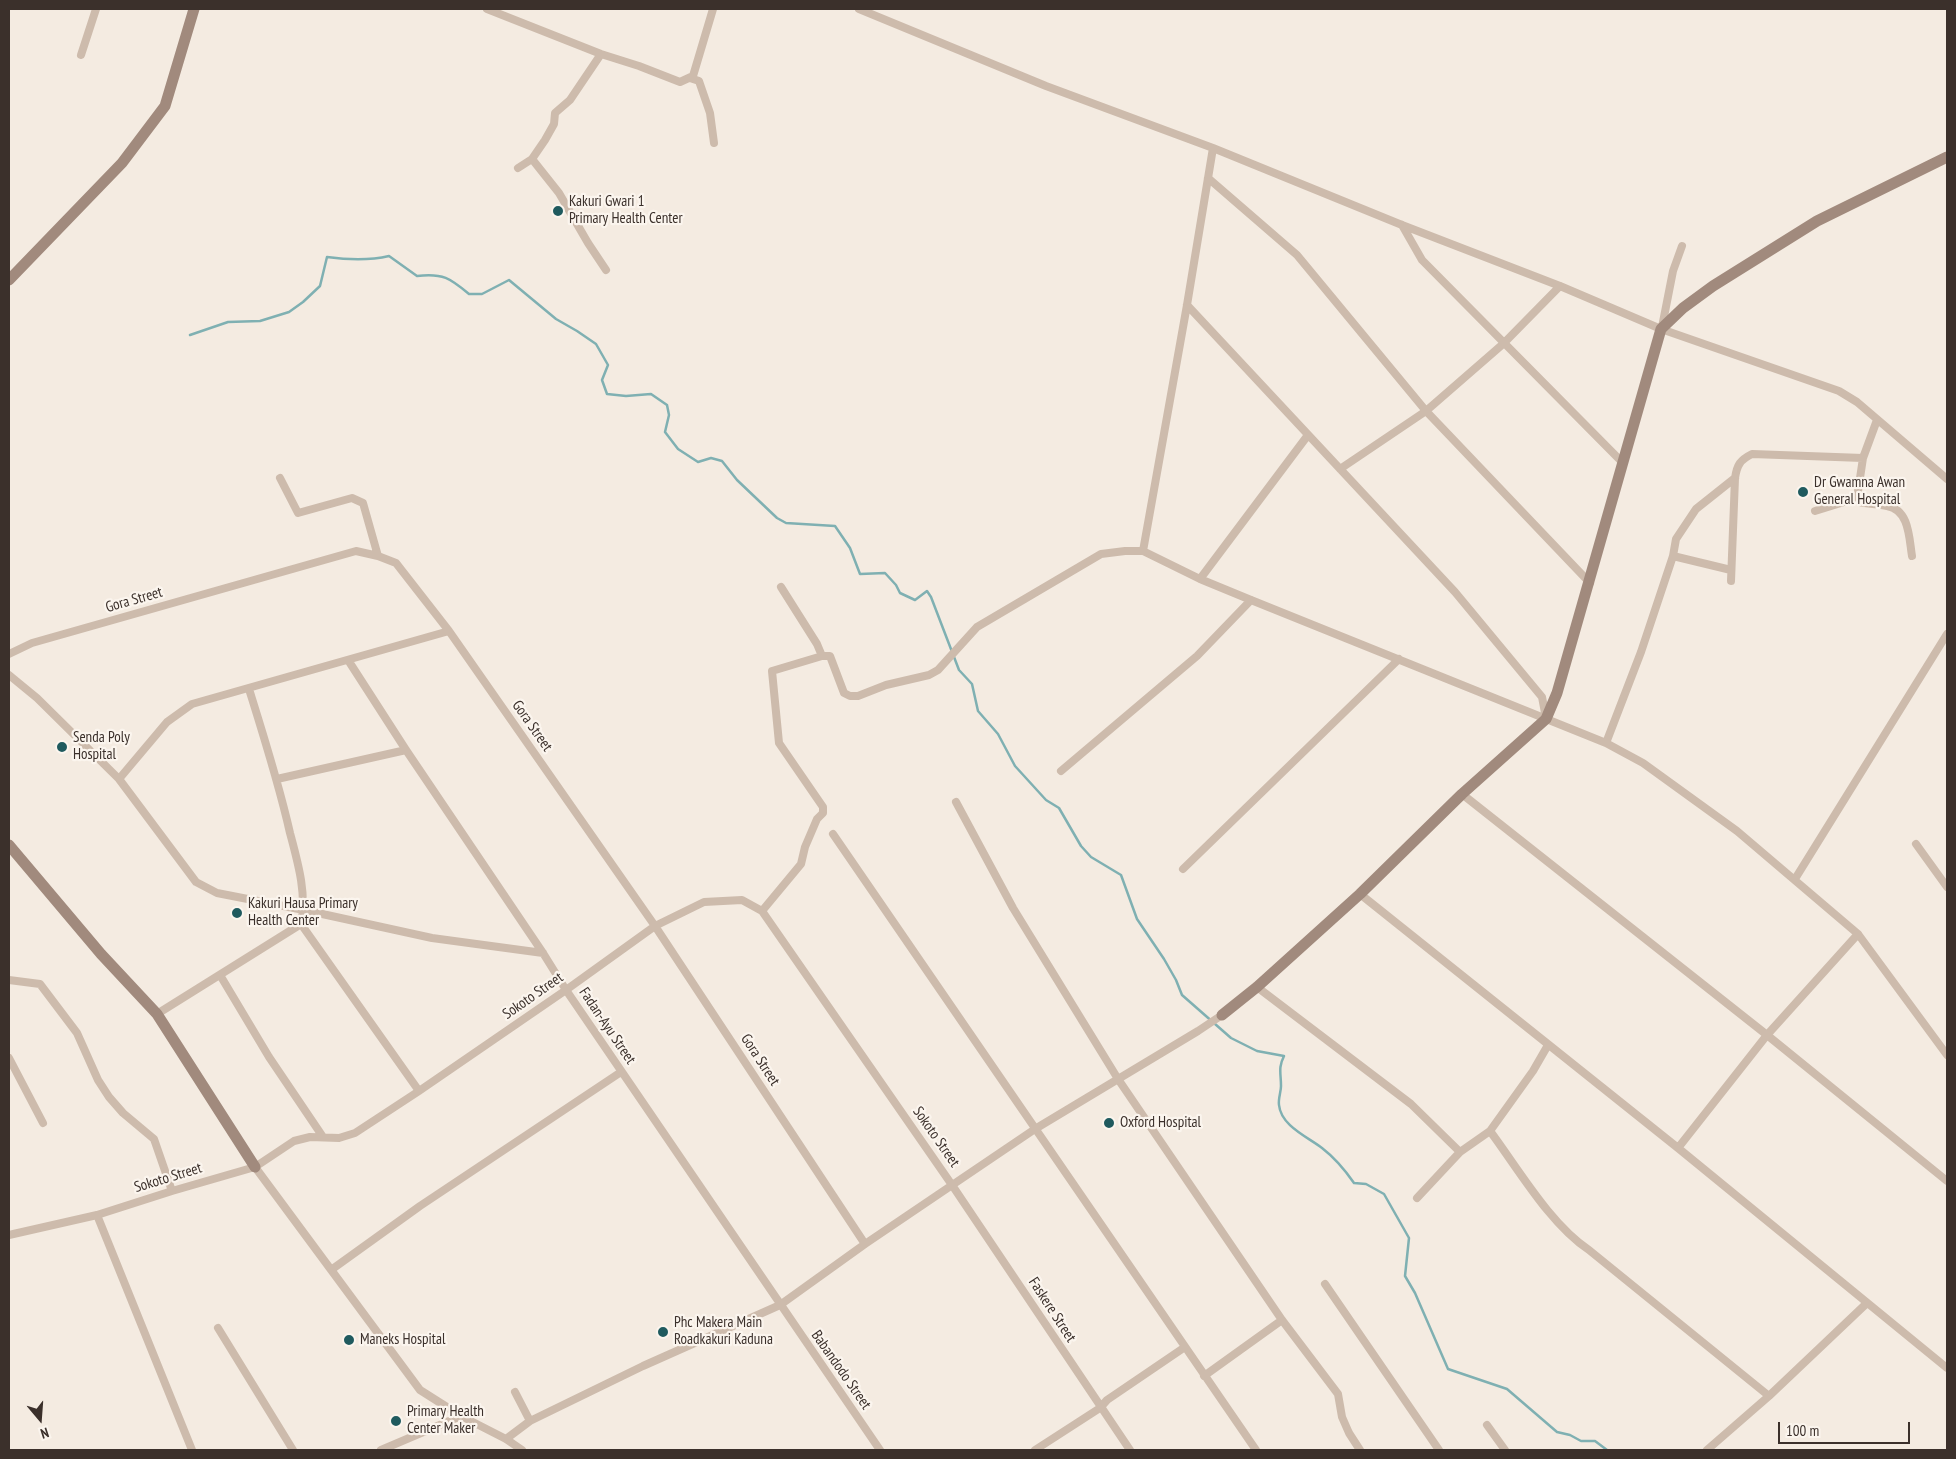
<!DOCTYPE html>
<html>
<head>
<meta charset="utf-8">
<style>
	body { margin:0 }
	#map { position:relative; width:1956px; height:1459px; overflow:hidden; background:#f4ebe1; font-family:"PT Sans Narrow",sans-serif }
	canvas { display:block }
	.frame { position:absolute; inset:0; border:10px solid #3b302b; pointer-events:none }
	.north { position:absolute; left:15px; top:1394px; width:50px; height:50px; -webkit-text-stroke:4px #fbf5ee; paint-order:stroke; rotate:162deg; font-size:14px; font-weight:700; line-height:20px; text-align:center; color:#3b302b }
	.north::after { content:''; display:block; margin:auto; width:18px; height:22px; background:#3b302b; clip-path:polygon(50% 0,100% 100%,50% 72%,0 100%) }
	.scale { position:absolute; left:1778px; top:1422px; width:132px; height:22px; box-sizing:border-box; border:2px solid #3b302b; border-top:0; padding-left:6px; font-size:15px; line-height:18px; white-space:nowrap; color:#3b302b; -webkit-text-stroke:4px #fbf5ee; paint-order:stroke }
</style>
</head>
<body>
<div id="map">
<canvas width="1956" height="1459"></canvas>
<div class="frame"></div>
<div class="north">N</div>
<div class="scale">100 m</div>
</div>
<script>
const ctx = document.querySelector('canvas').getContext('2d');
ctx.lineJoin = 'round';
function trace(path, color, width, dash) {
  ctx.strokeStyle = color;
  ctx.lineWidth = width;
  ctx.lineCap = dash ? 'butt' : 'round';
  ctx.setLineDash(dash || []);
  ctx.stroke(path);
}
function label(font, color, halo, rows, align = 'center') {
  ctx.font = font + ' "PT Sans Narrow",sans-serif';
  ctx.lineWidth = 4.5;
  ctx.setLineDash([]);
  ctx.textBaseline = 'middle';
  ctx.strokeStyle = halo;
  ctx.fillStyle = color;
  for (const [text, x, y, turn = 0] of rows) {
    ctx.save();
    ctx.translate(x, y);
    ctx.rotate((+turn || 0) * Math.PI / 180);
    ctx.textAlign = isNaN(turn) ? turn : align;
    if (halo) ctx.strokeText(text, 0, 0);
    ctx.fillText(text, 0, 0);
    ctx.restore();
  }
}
const stream = new Path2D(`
	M190,335L228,322L260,321L289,312L303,302L320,286L327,257C349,260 368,261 389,256L417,276C443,273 450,278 469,294H482L509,280L556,319L577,331L596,344L608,365L602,380L607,394L626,396L651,394L667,405L669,415L665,432L678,449L698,462L711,458L722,461L737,480L777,518L786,523L835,526L850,548L860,574L885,573L896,585L900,593L915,600L927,591L931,597L959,670L972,684L978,711L998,734L1015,766L1046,800L1059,808L1081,846L1091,857L1121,875L1137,919L1164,959L1176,980L1182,995L1231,1038L1257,1051L1284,1056C1278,1068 1281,1073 1281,1086C1281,1092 1278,1099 1279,1105C1281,1126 1308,1137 1322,1148C1335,1158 1345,1170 1354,1183L1366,1184L1384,1194L1409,1238L1405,1276L1415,1293L1448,1369L1507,1389L1557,1432L1570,1435L1581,1441H1595L1607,1450`);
const street = new Path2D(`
	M487,9L601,54L639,66L680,82L693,76L713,9
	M859,9L1046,86L1213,148L1402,225L1560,286L1661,329L1839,391L1857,402L1947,479
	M81,55L96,9
	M690,78L699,81L700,84L710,113L714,143
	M532,159L559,193L588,243L606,270
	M518,168L532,159L545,140L554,124L555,113L570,100L601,54
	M1208,178L1297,255L1426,411L1590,583
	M1402,225L1422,260L1622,462
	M1187,305L1455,592L1542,697L1546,718
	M1662,327L1673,271L1682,246
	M1340,469L1426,411L1503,344L1560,286
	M280,478L298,513L352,498L363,503L378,556
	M1857,498L1859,502C1868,504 1878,504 1887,506C1910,510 1909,539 1912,556
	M1815,511L1857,498L1863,458L1877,420
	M1143,551L1187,305L1213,148
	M1673,556L1731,570
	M1200,579L1308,435
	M1731,581L1735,478C1737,465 1740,460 1752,454L1863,458
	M781,587L817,644L822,656H830L844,693L850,696H858L886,685L929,675L938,670L977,627L1101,554L1125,551H1143L1200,579L1251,600L1606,743L1643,763L1737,831L1858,934L1947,1055
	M9,654L32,643L356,551L378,556L396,563L449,631L655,926L865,1244
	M348,660L406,750L543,953L566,990L880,1450
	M9,675L37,698L119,779L196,882L217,893L304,910L432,938L543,953
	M249,689C264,737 279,784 290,833C298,863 307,894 301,924L419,1091
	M1606,743L1641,652L1673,556L1676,539L1696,509L1735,478
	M1061,771L1197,656L1251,600
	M119,779L167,722L192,704L449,631
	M277,779L406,750
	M1462,794L1767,1035L1947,1181
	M956,802L1013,908L1118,1079L1282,1320L1338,1394L1342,1417L1349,1433L1360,1450
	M833,834L1256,1450
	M1916,844L1947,887
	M1183,869L1399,659
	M1795,879L1947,634
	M1360,894L1678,1148L1947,1368
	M762,911L801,864L805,847L817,819L823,813V807L779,743L772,671L822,656
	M220,975L269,1057L323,1137
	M9,980L40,984L77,1033L98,1080L109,1097L123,1113L154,1139L172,1191
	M1257,987L1411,1104L1460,1152
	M157,1014L301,924
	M9,1058L43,1123
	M1490,1131C1519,1170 1550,1224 1589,1250L1769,1396
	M1678,1148L1767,1035L1858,934
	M255,1167L420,1390L461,1416L506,1439L522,1450
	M1417,1198L1460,1152L1490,1131L1533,1071L1548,1045
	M97,1215L192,1450
	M9,1235L97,1215L172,1191L255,1167L294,1141L310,1137L339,1138L355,1133L419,1091L566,990L655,926L704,902L742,900L762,911L952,1185L1130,1450
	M331,1270L420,1206L621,1072
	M1325,1284L1439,1450
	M218,1328L293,1450
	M1204,1376L1282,1320
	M515,1392L530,1421
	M1487,1425L1505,1450
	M506,1439L530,1421L643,1366L780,1305L865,1244L1035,1129L1198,1031L1222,1015
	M381,1450L461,1416
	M1035,1450L1100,1408L1107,1400L1185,1347
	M1707,1450L1769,1396L1867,1303`);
const secondary = new Path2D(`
	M9,280L122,163L165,106L194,9
	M9,845L101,954L157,1014L255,1167
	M1222,1015L1257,987L1360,894L1462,794L1546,719L1557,693L1661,329L1683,308L1713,286L1817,221L1947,157`);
const markers = [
	[558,211,6,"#1f5a5e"],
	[1803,492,6,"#1f5a5e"],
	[62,747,6,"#1f5a5e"],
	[237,913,6,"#1f5a5e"],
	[1109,1123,6,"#1f5a5e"],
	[663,1332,6,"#1f5a5e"],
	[349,1340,6,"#1f5a5e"],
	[396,1421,6,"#1f5a5e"]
];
const poiNames = [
	["Kakuri Gwari 1",569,202],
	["Primary Health Center",569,219],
	["Dr Gwamna Awan",1814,483],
	["General Hospital",1814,500],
	["Senda Poly",73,738],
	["Hospital",73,755],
	["Kakuri Hausa Primary",248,904],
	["Health Center",248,921],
	["Oxford Hospital",1120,1123],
	["Phc Makera Main",674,1323],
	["Roadkakuri Kaduna",674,1340],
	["Maneks Hospital",360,1340],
	["Primary Health",407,1412],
	["Center Maker",407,1429]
];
const streetNames = [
	["Gora Street",134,600,-16],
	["Gora Street",532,726,55],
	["Sokoto Street",533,996,-35],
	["Fadan-Ayu Street",607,1026,56],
	["Gora Street",760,1060,57],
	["Sokoto Street",936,1137,55],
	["Sokoto Street",168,1178,-17],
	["Faskere Street",1052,1310,57],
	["Babandodo Street",841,1370,55]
];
trace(stream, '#7fb0b2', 2.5);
trace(street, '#cdbbac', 8);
trace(secondary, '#a18a7d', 11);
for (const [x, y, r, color] of markers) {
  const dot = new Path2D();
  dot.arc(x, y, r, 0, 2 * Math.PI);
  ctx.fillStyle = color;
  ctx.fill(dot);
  trace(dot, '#fbf5ee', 2);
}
label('15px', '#3b302b', '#fbf5ee', poiNames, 'left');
label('15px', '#3b302b', '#fbf5ee', streetNames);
</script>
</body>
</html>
